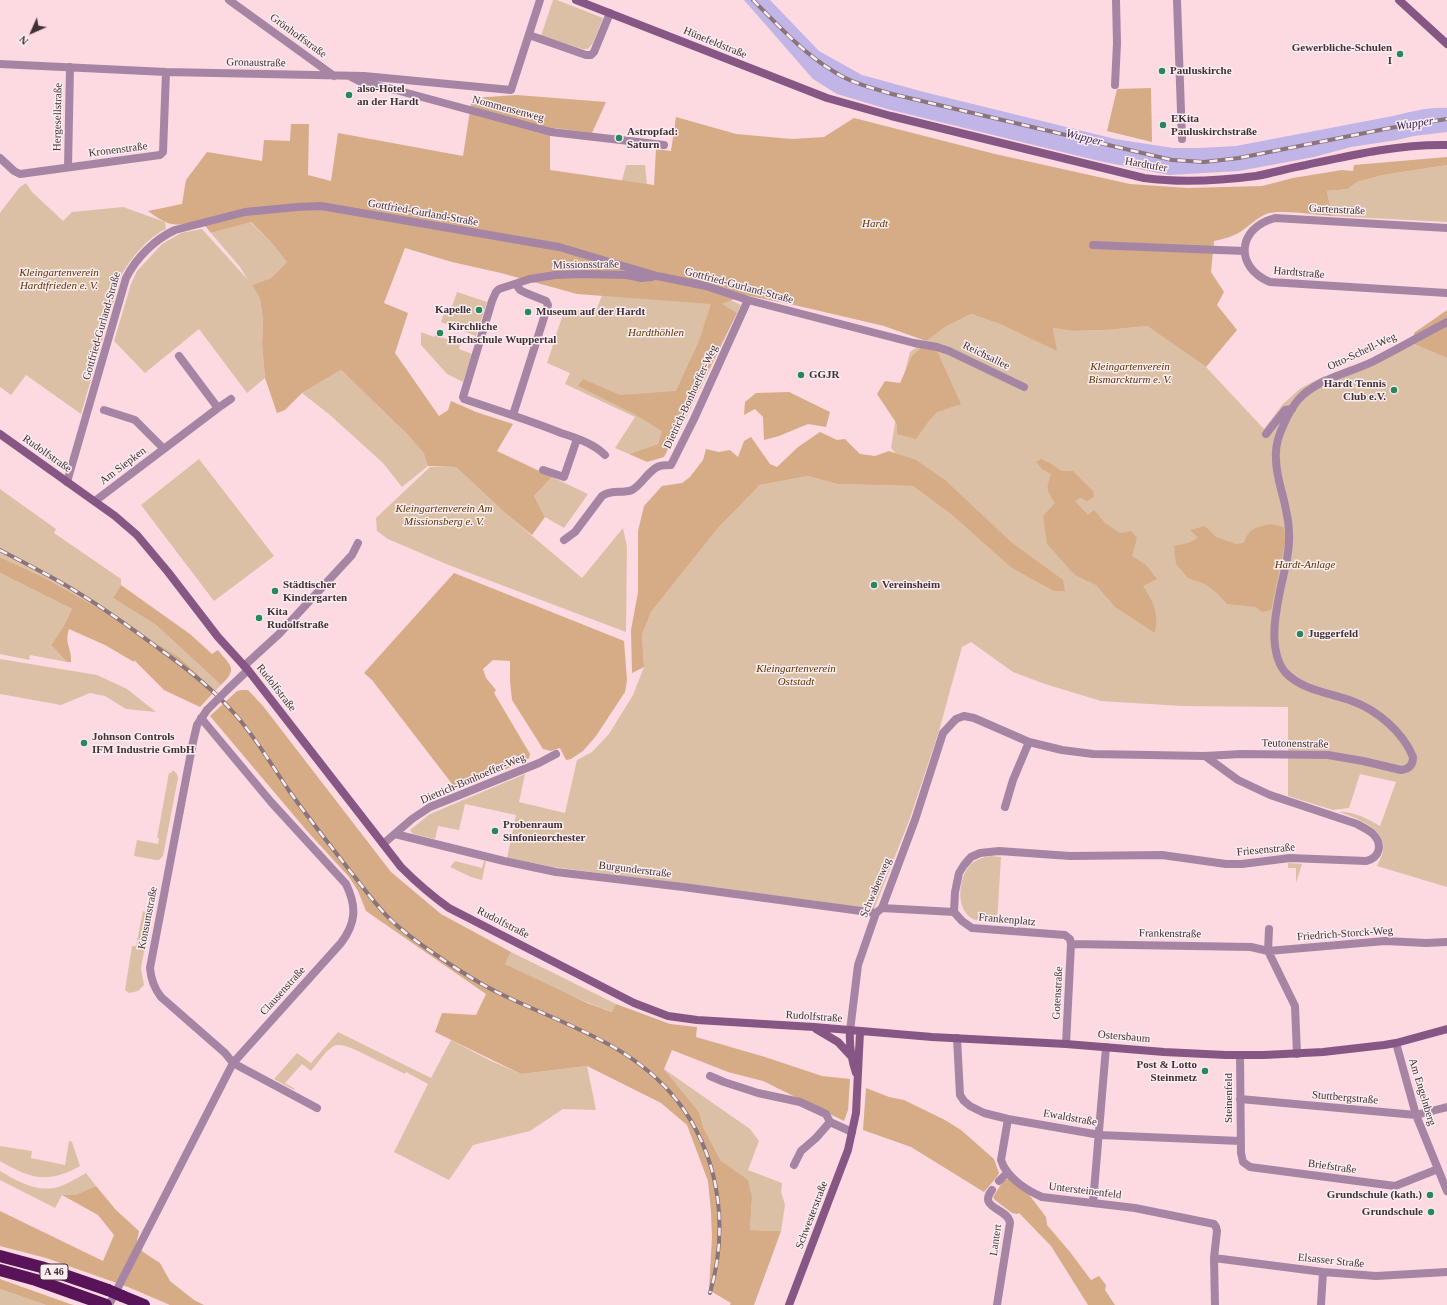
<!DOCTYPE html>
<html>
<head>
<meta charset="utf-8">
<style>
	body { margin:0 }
	#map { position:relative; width:1447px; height:1305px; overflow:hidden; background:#fdd9e2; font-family:"Times New Roman",serif }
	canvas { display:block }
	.north { position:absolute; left:12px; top:12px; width:40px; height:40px; -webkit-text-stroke:3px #fbedf0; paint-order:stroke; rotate:225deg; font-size:11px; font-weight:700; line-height:16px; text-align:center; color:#3f3135 }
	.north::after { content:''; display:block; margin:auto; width:14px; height:18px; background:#3f3135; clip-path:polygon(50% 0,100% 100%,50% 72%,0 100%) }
</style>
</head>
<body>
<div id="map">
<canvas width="1447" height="1305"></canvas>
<div class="north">N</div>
</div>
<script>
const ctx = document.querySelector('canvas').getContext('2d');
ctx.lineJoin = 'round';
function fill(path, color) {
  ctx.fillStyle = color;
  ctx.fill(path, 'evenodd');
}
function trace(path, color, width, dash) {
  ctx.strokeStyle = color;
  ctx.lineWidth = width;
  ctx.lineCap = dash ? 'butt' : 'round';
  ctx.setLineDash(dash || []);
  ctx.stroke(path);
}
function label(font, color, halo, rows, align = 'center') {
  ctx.font = font + ' "Times New Roman",serif';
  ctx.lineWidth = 3;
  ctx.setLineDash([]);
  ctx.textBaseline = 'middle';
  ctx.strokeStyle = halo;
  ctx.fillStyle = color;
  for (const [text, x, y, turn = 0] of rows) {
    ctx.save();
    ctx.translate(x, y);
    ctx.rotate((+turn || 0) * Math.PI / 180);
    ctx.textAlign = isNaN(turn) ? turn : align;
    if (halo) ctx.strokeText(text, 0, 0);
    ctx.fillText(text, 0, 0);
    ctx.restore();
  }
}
const green = new Path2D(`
	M553,0H557L603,18L593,43L588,49H583L541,36Z
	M626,165H645L648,193L720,295L741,305L677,437L659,428L663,431L658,444L629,454L615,448L635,417L565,384L570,373L547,363L565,308L595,313L614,266L619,192Z
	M1447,165V222L1332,216L1327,191L1348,189L1357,182L1383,175Z
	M26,183L32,192L63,221L72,212L123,207L165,222L166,229C147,238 131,258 121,276L81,414L26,375L11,395L0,387V213L19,188Z
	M250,222L270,241L287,262L271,278L252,285L260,299L263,320L262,344L265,378L247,393L199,329L145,373L114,341L131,284L137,271L162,244L181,233L202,229L248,280L240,267L211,233Z
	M457,292L487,302L476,336L441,322L446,307L451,309Z
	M971,314L1000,324L1056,350L1053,328L1072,331L1107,330L1147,326L1206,367L1264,429L1283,404L1301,388L1324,376L1331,383L1414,344L1447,358V887L1377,866C1379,861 1382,856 1383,851C1387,828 1356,818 1339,812C1354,811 1368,819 1380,826L1396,782L1360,774L1349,808L1333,810L1288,796V707L1182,706L1101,701L1045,684L1013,672L971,642L962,647L939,731L909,821L874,909L554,867L507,858L516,815L465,804L459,830L438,826L435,839L413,834L410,830L430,814L525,774L519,802L565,813L577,760L592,752L609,734L633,695L644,667L642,635L651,612L718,528L760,485L808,476L837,484L913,486L953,516L980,540L937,500L891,448L900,391L910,352L945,327Z
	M421,332L434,337L435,335L460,344L459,349L472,354L463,382L447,374L421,345Z
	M341,370L409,436L425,453L428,466L402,487L383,463L330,415L302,393Z
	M199,459L274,556L214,601L141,505Z
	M430,467H456L505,513L582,578L623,528L627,547L626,632L451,566L388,539L377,531L376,518Z
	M552,477L588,494L564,528L545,517L534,496Z
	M0,489L56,529L54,533L121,579V585L113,598L156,625L221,685L215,691L198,675L93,605L45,578L0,557Z
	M0,573L72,609L63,627L51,645L67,662L30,655L29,660L0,654Z
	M0,659L97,675L127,689L141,700L156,712L126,709L105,696L90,693L61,705L0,694Z
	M173,770L177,774L178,778L163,856L159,860H156L134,856L137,840L158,844L159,838H157L169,773H171Z
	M991,856L1001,857L997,923C988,922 977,923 970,917C955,906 959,876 971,864C977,859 984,857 991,856Z
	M455,861L482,868L484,861H486L482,880L471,877L450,867Z
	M1288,863L1302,864L1296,883V868H1288Z
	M143,911L149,914L151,918L142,962L141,969L144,985L138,991L129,993L125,990L132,946H136Z
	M511,952L616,1004L613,1012C575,999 540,982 505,964Z
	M338,1032L431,1078L451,1040L489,1060L521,1074L587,1066L596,1110L563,1109L530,1131L473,1145L449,1180L394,1152L428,1084L406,1072L405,1074L381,1062H380C371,1058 343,1041 334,1046C326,1050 317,1064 311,1071L302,1064L285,1083L295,1089L294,1090L274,1079L297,1053L311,1063Z
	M664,1069L750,1129L759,1141L748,1170L782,1183L781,1192L785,1205L781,1231L750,1230L752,1198L721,1161L704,1129L699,1112Z
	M69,1141L72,1142L80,1166C48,1184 31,1179 0,1161V1146L32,1151L31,1158L65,1165Z
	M0,1171C17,1181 37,1193 58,1187C68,1184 77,1178 86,1173L96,1186L75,1195H62L55,1208L0,1180Z
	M0,1289L46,1305H0Z`);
const forest = new Path2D(`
	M1151,88L1152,142L1107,131L1117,89Z
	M517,95L606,102L592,133L555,128L550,136V170L654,185L656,149L671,151L676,117L736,134L792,139L824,137L854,118L995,154L1130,184L1188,188L1262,186L1293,178L1342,170L1353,171L1354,165L1447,157V165L1383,175L1357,182L1348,189L1327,191L1332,216C1316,215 1280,209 1266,214C1257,218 1249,226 1240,232C1232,237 1223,239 1214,241L1211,272L1224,292L1217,305L1237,330L1206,367L1147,326L1107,330L1072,331L1053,328L1057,351L1000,324L971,314L945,327L926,341L884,326L790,304L744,295L722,304L737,313L664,457L647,462L629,454L658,444L662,431L636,415L578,386L583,379L620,395L676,391L699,341L711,304L577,294L501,273L452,262L405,248L384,303L408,313L395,353L439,416L448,410L451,401L476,412L513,424L497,451L552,477L534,496L545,517L532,535L505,513L456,467L428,466L424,453L409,436L341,370L302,393L285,410L277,413L265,378L262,344L263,320L260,299L252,285L271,278L287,262L270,241L251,222L211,233L201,221C172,226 172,228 148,211L182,204L186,180L207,152L262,161L264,140L290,141L291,124H309L308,175L331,181L338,133L463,156L472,98Z
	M1447,310V358L1414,344V333Z
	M921,348L936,349L961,404L937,412L928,422L916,439L897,434V424L877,394L885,381L900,383L912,356Z
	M789,392L830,412L826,427L808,424L779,436L764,440L763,417L755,409L744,415L745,402L756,393Z
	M820,432L837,440L845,439L860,454L875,456L889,451L916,460L945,480L1011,542L1063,580L1065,591H1054L1012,568L953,516L913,486L837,484L808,476L760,485L718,528L651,612L642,635L644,667L632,673L631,630L638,592V531L644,506L662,486L682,483L690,477L703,460L706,449L719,452L730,450L738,457L744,441L751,437L770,464L777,467L798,447Z
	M1041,459L1050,463L1061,471H1073L1093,491L1094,497L1087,501L1080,498L1075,501L1088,515L1094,510L1105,523L1120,533L1131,531L1137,538L1132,556L1146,565L1157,579L1143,586C1154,603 1159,613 1155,633L1115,607L1096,585L1075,575L1047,544L1043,516L1055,503C1046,489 1046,490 1051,474L1042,469L1036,462Z
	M1270,524L1283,527L1286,539L1271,610L1262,612L1256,607L1227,604L1217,593L1205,584L1188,578L1176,564L1174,546L1188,543L1198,538L1190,530L1205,526L1216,537L1236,544L1244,543C1249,528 1255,528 1270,524Z
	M0,557L45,578L93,605L180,658L215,691L200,707L164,690L134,660V662L105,645L69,629C64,645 72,647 71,662H67L51,645L63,627L72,609L0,573Z
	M454,573L624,641L627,680L625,692L596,736L583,751L571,759L566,760L560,748L551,751L543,749L512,700L510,681V661L493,660L483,669L486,678L496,690L494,693L530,754L529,758L526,761L456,789L372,680L364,673Z
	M121,585L190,634L212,654L218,650C230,666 239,668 221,685L156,625L113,598Z
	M242,690H248L263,706L391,872L441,914L511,952L505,964L587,1003L612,1012L616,1004L670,1024L697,1027L696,1037L765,1057L822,1076L850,1079L848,1110L844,1121L763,1081L728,1072L672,1050L664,1069L699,1112L704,1129L721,1161L748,1180L752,1198L750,1230L781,1231L754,1305H730L731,1303L709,1290L712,1237L711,1212L708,1181L687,1125L661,1103L587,1066L521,1074L435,1032L442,1013L476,1015L486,994L366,911L358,891L349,877L307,831L210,716L237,691Z
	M866,1088L889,1097L904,1100L945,1120L961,1130L994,1159L999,1173L996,1178L984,1192L911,1147L863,1130Z
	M1009,1179L1027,1192L1046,1217L1047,1225L1070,1252L1091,1280L1099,1276L1106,1285L1105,1290L1115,1305H1088L1051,1246L1019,1213L1017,1214L1012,1213L995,1200L993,1197L1004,1180Z
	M96,1186L116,1210L139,1231L136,1246L146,1254L160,1263L170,1281L194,1300L204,1305H170L128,1287L46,1258L0,1246V1211L103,1261L114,1235L98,1215L62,1195H75Z
	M0,1279L70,1304L74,1305H46L0,1289Z`);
const water = new Path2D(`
	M744,0H770L819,51L862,75L924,92L1115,139L1173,148H1200L1236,146L1393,116C1411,112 1428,107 1447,108V132L1414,136L1397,140L1351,147L1314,157L1239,171L1169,175L1099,161L936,121L887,109L837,94L813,79Z`);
const street = new Path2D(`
	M229,0L334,76
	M1177,0L1182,139
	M529,35L586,55H591L594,52L610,13
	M0,64L166,72L364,76L511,90L540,0
	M351,77L361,82L396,90L551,132L664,145
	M1115,85L1117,43L1116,0
	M0,158L14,171L20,174L160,155L163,152L166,72
	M68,167L70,67
	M1447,228L1275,218C1237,228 1234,267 1270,282L1447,293
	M1093,245L1244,251
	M179,356L218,408L231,399
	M104,410L135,420L164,449
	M513,415L548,305L546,301L526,293L520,290L516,284
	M1266,434L1285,410L1292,409
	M605,455C593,443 576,438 561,433C529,420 496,410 464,399L463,397L492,301L496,292L499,289L530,279L555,275L582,274L627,275L641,278L652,277
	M543,470L564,477L577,439
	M67,482L126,278C136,258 155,239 175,230L245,212L297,207L321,206L559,247L657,276L706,286L748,300L914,343L937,347L949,351L1024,387
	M95,501L218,408
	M564,540L575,532L602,496C612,489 622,494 632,490C641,485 645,476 653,470C658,465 664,465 671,465L694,419L748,300
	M244,666L279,634L352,555L358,543
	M228,689L248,670
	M207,710L197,725L193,742L150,968C151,980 154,988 161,997L225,1053L233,1063L317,1108
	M1005,807L1013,780L1029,742
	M395,834L504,861L556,872L683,887L876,913
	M383,844L412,819L430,807L539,763L556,754
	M882,908L954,912
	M1269,929L1268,951L1295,1006L1297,1054
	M1071,944L1251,947L1268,951L1385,941L1426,943L1447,942
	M850,1031L858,965L876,913L882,908L915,820L943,733L956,719L964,716L974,718L1029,742L1062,750L1093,754L1205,756L1241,754L1328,755L1363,761L1401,770C1409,769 1413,765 1413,757C1403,732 1377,710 1352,701C1330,693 1301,690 1285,672C1263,645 1281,590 1287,559C1290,543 1290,526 1286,510C1283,493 1276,477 1276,459C1275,447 1279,434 1284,424C1288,415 1292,407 1298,400C1316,379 1350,373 1374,361C1398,349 1422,335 1447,322
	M957,1038L960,1095L964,1101L970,1106L984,1113L1008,1119L1100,1135L1240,1141
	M1396,1043L1416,1115L1447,1191
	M1066,1044L1071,944L1070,939L1065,935L972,928L962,921L954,912L955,892L959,873L964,865L971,857L980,853L999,851L1070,856L1162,855L1226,864H1242L1290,858L1366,861C1380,858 1383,844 1373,834C1369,830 1362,827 1357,824L1270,795L1238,780L1205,756
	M1240,1056L1241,1153L1243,1162L1250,1167L1395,1186L1438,1169
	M710,1076L724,1082L758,1093L800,1102L826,1114L830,1122
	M1240,1099L1416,1115L1447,1107
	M1008,1119L1001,1160C1006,1177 1026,1190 1042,1197L1135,1208L1214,1224L1216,1227L1217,1231L1214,1258L1215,1305
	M794,1165L801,1151L816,1138L830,1122L852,1132
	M999,1181L1007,1173
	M992,1190C977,1209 1009,1208 1010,1223L997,1305
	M1093,1203L1106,1047
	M1214,1258L1323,1272L1376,1276L1447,1272
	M109,1305L233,1063L341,943C356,923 357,907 346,884L271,802L201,718
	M1321,1305L1323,1272`);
const secondary = new Path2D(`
	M576,0L827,98L891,116L1144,178C1181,183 1218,181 1256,176C1273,173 1289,168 1306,165C1352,155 1399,144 1447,145
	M1399,0L1447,44
	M0,434L115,516L137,535L168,572L218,637L248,670L401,867C416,882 432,896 449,908L634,1003L668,1016L697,1020L814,1027L932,1037L1066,1044L1164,1052L1226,1055H1264L1323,1052L1384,1045L1396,1043L1447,1029
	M816,1029L838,1042L850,1055
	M850,1031C849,1047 851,1058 856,1073
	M789,1305L848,1150L856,1113L860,1032`);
const highway = new Path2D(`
	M0,1256L41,1267L108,1290
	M0,1270L36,1280L106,1305
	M122,1296L144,1305`);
const rail = new Path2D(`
	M753,0C778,25 803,53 833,71C851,83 872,88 892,94L1172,160L1204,162L1239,158L1390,128L1447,119
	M0,550C24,563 49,575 72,589C102,607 130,627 158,648C185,667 211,687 233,712C255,736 272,766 290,792C309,819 330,845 350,871C364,888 376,906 392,921C408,936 427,949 445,961C463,973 482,985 501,994C568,1027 639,1045 684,1110C721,1164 728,1231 710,1293`);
const streetBridge = new Path2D(`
	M207,710L228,689`);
const highwayBridge = new Path2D(`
	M108,1290L122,1296`);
const markers = [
	[1400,54,4,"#27875f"],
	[1162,71,4,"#27875f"],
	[349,95,4,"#27875f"],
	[1163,125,4,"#27875f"],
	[619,138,4,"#27875f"],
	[479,310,4,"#27875f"],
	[528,312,4,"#27875f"],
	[440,333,4,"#27875f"],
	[801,375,4,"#27875f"],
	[1394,390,4,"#27875f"],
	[874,585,4,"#27875f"],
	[275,591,4,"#27875f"],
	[259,618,4,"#27875f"],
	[1300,634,4,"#27875f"],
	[84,743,4,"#27875f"],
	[495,831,4,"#27875f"],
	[1205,1071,4,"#27875f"],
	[1430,1195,4,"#27875f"],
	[1431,1212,4,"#27875f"]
];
const shields = [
	[54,1272,28]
];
const shieldNames = [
	["A 46",54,1272]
];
const streetNames = [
	["Grönhoffstraße",298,36,36],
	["Hünefeldstraße",715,43,22],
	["Gronaustraße",256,63,1],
	["Nommensenweg",508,109,15],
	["Hergesellstraße",58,117,-89],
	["Kronenstraße",118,150,-7],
	["Hardtufer",1146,165,10],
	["Gartenstraße",1337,210,3],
	["Gottfried-Gurland-Straße",423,213,10],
	["Missionsstraße",586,265,-1],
	["Hardtstraße",1299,273,5],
	["Gottfried-Gurland-Straße",739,286,15],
	["Gottfried-Gurland-Straße",102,326,-74],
	["Otto-Schell-Weg",1362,352,-25],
	["Reichsallee",986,356,26],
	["Dietrich-Bonhoeffer-Weg",691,397,-65],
	["Rudolfstraße",47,454,35],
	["Am Siepken",123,466,-37],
	["Rudolfstraße",276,688,52],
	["Teutonenstraße",1295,744,1],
	["Dietrich-Bonhoeffer-Weg",473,779,-23],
	["Friesenstraße",1266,850,-5],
	["Burgunderstraße",635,870,7],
	["Schwabenweg",876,888,-67],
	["Konsumstraße",148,918,-79],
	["Frankenplatz",1007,920,5],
	["Rudolfstraße",503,923,27],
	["Frankenstraße",1170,934,1],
	["Friedrich-Storck-Weg",1345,934,-4],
	["Clausenstraße",283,991,-48],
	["Gotenstraße",1058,993,-87],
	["Rudolfstraße",814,1017,4],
	["Ostersbaum",1124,1037,5],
	["Am Engelnberg",1422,1092,73],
	["Steinenfeld",1229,1098,-90],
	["Stuttbergstraße",1345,1098,5],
	["Ewaldstraße",1070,1118,10],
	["Briefstraße",1332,1167,8],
	["Untersteinenfeld",1085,1191,7],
	["Schwesterstraße",812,1215,-69],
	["Lantert",996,1240,-82],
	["Elsasser Straße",1331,1261,6]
];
const poiNames = [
	["Gewerbliche-Schulen",1392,48,"right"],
	["I",1392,61,"right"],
	["Pauluskirche",1170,71],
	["also-Hotel",357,89],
	["an der Hardt",357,102],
	["EKita",1171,119],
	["Pauluskirchstraße",1171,132],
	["Astropfad:",627,132],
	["Saturn",627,145],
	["Kapelle",471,310,"right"],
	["Museum auf der Hardt",536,312],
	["Kirchliche",448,327],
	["Hochschule Wuppertal",448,340],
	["GGJR",809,375],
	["Hardt Tennis",1386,384,"right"],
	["Club e.V.",1386,397,"right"],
	["Städtischer",283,585],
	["Kindergarten",283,598],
	["Vereinsheim",882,585],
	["Kita",267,612],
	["Rudolfstraße",267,625],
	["Juggerfeld",1308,634],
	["Johnson Controls",92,737],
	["IFM Industrie GmbH",92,750],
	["Probenraum",503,825],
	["Sinfonieorchester",503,838],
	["Post & Lotto",1197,1065,"right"],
	["Steinmetz",1197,1078,"right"],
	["Grundschule (kath.)",1422,1195,"right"],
	["Grundschule",1423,1212,"right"]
];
const parkNames = [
	["Hardt",875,224],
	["Kleingartenverein",59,273],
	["Hardtfrieden e. V.",59,286],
	["Hardthöhlen",656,333],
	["Kleingartenverein",1130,367],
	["Bismarckturm e. V.",1130,380],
	["Kleingartenverein Am",444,509],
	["Missionsberg e. V.",444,522],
	["Hardt-Anlage",1305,565],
	["Kleingartenverein",796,669],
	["Oststadt",796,682]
];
const waterNames = [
	["Wupper",1415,124,-9],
	["Wupper",1084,138,14]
];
fill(green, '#dbc0a6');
fill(forest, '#d5ac85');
fill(water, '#c1b4e7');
trace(street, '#a685a4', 8);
trace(secondary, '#865784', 8);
trace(highway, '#591358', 12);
trace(rail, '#8b747a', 4);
trace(rail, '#fbedf0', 2.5, [8]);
trace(streetBridge, '#a685a4', 8);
trace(highwayBridge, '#591358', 12);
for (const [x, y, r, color] of markers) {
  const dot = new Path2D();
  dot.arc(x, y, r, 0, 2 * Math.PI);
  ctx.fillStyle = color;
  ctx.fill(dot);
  trace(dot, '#fbedf0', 1.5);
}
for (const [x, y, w] of shields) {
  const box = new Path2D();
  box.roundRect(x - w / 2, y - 8, w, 16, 3);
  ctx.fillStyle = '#fbedf0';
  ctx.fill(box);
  trace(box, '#3f3135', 1);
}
label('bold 10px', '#3f3135', null, shieldNames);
label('11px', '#3f3135', '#fbedf0', streetNames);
label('bold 11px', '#3f3135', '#fbedf0', poiNames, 'left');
label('italic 11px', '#5b3300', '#fbedf0', parkNames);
label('italic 12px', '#331e59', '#fbedf0', waterNames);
</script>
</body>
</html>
